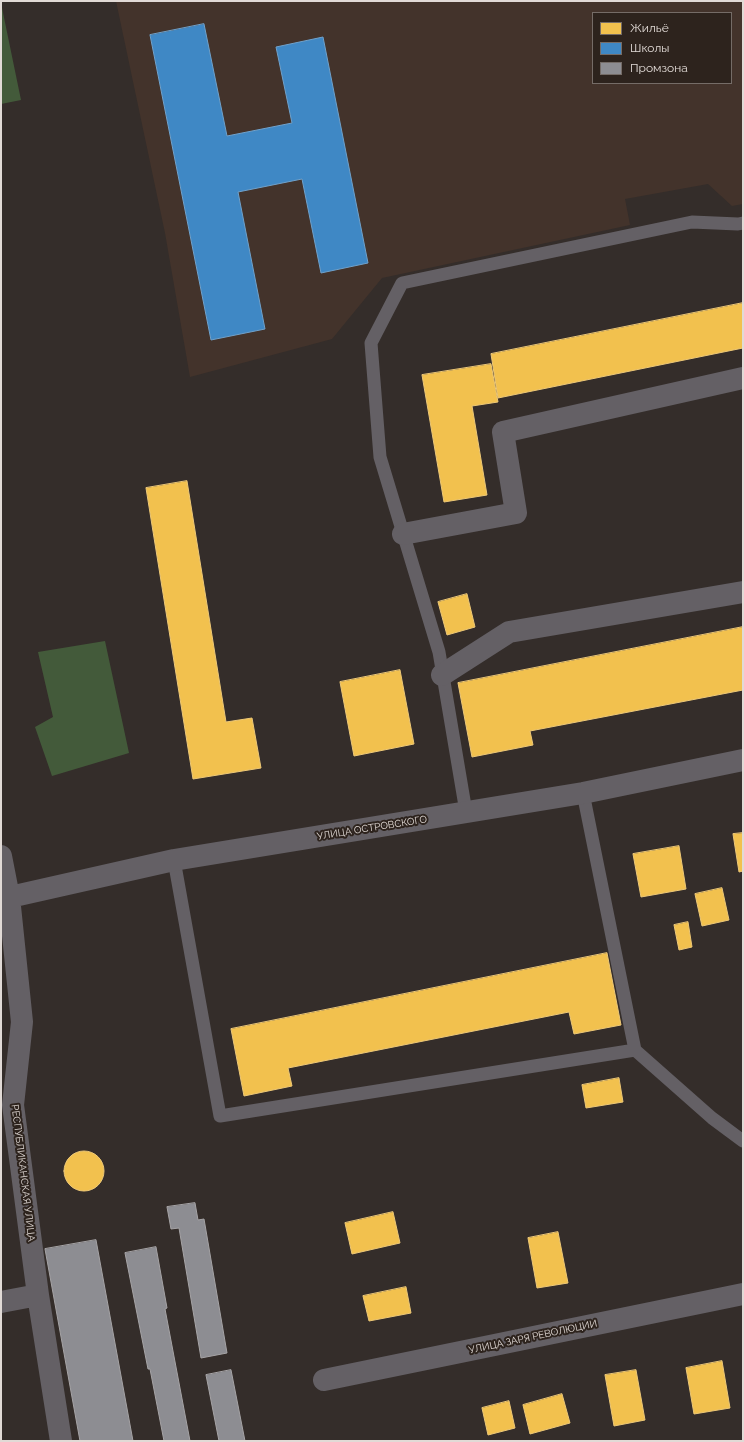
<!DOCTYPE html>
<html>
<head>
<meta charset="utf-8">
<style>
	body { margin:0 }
	#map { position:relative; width:744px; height:1442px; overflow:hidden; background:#342d2a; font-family:Raleway,sans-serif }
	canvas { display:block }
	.frame { position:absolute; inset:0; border:2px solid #e1dad6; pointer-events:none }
	.legend { position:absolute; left:592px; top:12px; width:140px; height:72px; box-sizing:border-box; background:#2d231d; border:1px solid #756c67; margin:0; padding:5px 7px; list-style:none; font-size:12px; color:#e1dad6 }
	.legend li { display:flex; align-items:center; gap:8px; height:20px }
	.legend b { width:20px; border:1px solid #756c67 }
</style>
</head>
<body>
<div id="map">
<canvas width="744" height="1442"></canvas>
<div class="frame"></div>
<ul class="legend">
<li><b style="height:11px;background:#f2c14e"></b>Жильё</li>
<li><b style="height:11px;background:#3f88c5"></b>Школы</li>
<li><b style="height:11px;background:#8d8d92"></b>Промзона</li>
</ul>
</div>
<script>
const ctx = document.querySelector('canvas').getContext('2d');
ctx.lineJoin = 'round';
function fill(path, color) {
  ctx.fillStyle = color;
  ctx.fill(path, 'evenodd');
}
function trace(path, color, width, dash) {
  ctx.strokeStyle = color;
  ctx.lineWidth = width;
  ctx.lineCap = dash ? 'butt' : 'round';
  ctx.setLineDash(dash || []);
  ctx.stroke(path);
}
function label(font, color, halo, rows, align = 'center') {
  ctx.font = font + ' Raleway,sans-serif';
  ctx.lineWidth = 4;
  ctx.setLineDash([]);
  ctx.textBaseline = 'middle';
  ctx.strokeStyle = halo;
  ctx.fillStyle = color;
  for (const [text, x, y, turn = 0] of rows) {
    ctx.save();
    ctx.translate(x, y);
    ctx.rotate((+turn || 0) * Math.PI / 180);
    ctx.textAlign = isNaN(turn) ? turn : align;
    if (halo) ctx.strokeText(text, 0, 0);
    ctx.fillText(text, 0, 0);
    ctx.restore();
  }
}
const built = new Path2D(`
	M116,1H743V204L732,206L708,184L625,199L630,225L382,278L332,339L190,377L165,233ZM593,13H731V83H593Z`);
const green = new Path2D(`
	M1,3L21,100L1,104Z
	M105,641L129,753L52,776L35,727L53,717L38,652Z`);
const homes = new Path2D(`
	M743,303V348L498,398L491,354Z
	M491,364L498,402L472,406L487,495L444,502L422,375Z
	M187,481L226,722L252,718L261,768L193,779L146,488Z
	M467,594L475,627L447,635L438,602Z
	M743,627V690L530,731L533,745L472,757L458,683Z
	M400,670L414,744L354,756L340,682Z
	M743,833V871L739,872L733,834Z
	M679,846L686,889L641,897L633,854Z
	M722,888L729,920L702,926L695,894Z
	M688,922L692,947L679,950L674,925Z
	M607,953L621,1025L574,1034L569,1012L288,1068L292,1086L244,1096L231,1029Z
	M619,1078L623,1102L586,1108L582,1085Z
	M64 1171a20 20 0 1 1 40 0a20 20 0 1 1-40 0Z
	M393,1212L400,1243L352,1254L345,1223Z
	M558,1232L568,1283L537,1288L528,1238Z
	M406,1287L411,1313L369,1321L363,1296Z
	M722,1361L730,1408L694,1414L686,1368Z
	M636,1370L645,1420L614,1426L605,1375Z
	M562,1394L570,1423L530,1434L523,1405Z
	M509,1401L515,1428L488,1435L482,1408Z`);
const schools = new Path2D(`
	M204,24L227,136L292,123L276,47L323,37L368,263L321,273L302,179L238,192L265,329L211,340L150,35Z`);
const industry = new Path2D(`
	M195,1203L198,1220L204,1219L227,1353L201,1358L179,1228L171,1229L167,1207Z
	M96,1240L133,1441H80L45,1249Z
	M156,1247L167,1308L165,1309L190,1441H164L150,1369H148L125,1253Z
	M231,1370L245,1441H219L206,1375Z`);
const lane = new Path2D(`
	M466,812L439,652L380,457L371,343L402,283L692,222L738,224L743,223
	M174,860L220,1116L635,1050L583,793
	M635,1050L712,1118L743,1141`);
const street = new Path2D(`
	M403,534L516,513L503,432L743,378
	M442,675L509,632L743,592
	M1,856L9,897L22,1022L13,1105L38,1295L61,1441
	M1,899L174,860L583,793L743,760
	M1,1302L38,1295
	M324,1380L743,1294`);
const streetNames = [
	["УЛИЦА ОСТРОВСКОГО",372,828,-9],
	["РЕСПУБЛИКАНСКАЯ УЛИЦА",23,1173,83],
	["УЛИЦА ЗАРЯ РЕВОЛЮЦИИ",533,1337,-12]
];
fill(built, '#43332b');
fill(green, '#435a3a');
fill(homes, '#f2c14e');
trace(homes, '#edc877', 1);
fill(schools, '#3f88c5');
trace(schools, '#70a1ca', 1);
fill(industry, '#8d8d92');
trace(industry, '#a6a4a6', 1);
trace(lane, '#646065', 13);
trace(street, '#646065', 22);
label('10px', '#e1dad6', '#2d231d', streetNames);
</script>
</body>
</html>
